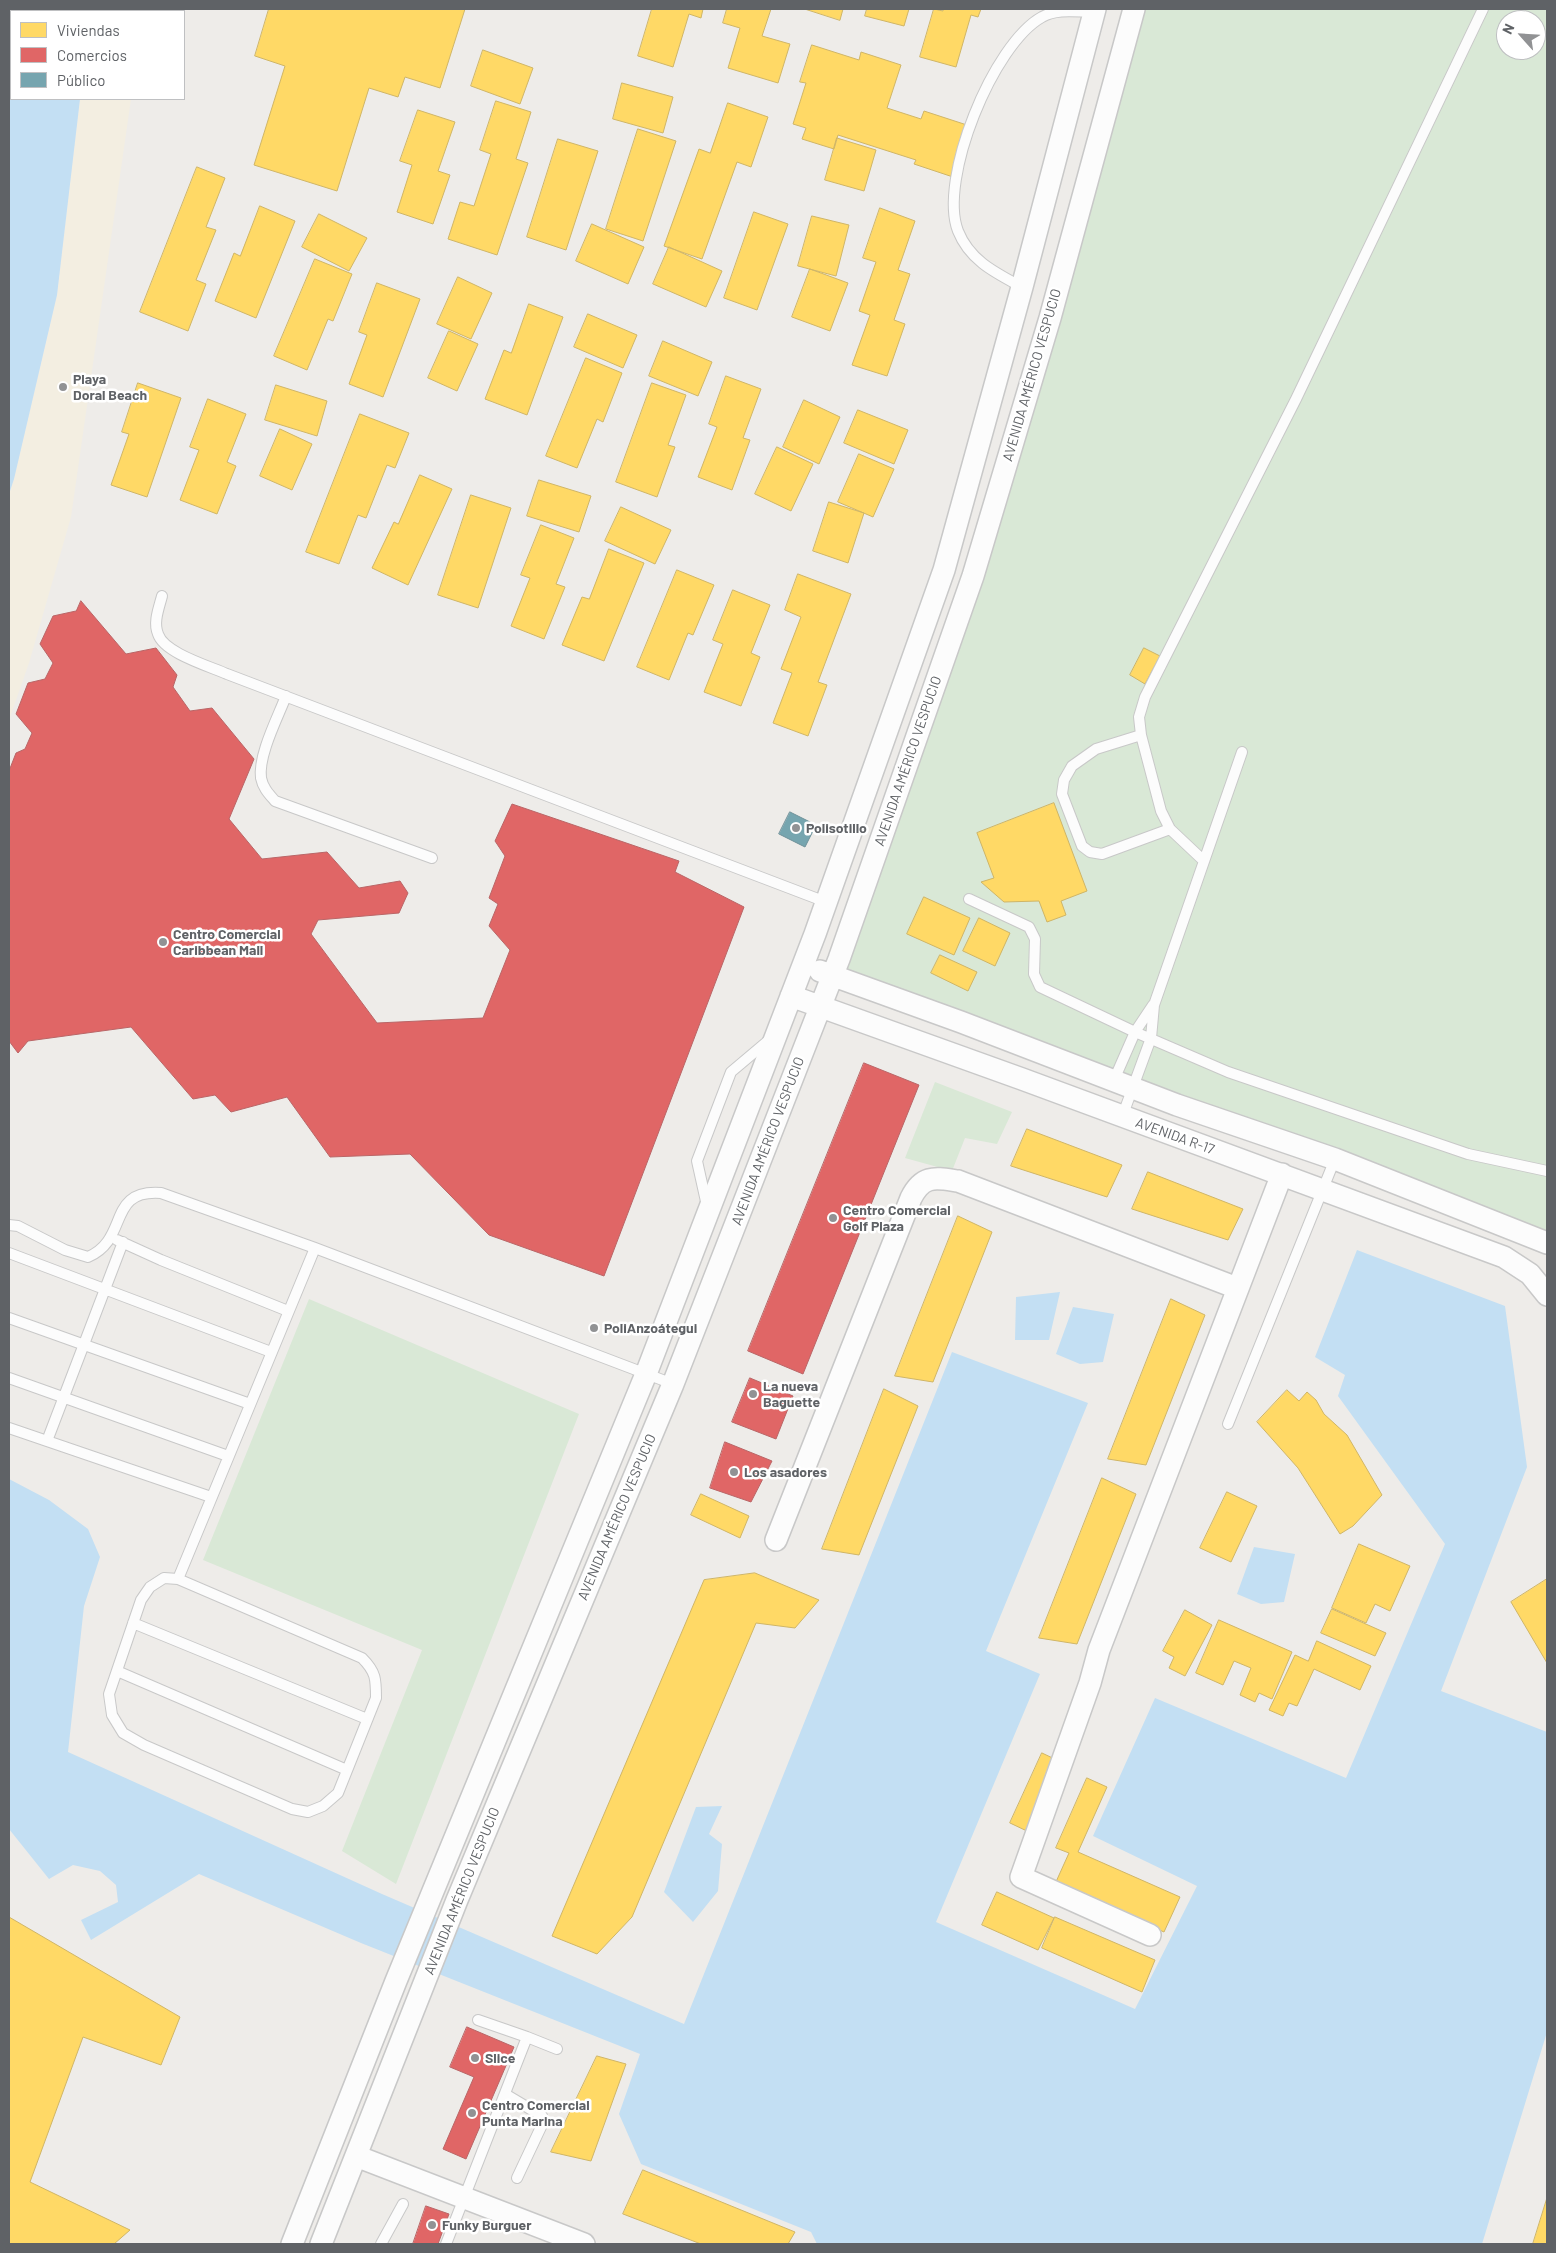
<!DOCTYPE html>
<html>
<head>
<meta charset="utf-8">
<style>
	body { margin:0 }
	#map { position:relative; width:1556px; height:2253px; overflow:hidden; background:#eeece9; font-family:Barlow,sans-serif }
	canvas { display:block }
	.frame { position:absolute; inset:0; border:10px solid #5f6266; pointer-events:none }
	.legend { position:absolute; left:10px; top:10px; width:175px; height:90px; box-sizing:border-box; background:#fff; border:1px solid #bfc0c2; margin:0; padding:6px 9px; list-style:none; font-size:15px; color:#5f6266 }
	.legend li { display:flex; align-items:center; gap:10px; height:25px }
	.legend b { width:25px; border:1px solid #bfc0c2 }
	.north { position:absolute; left:1496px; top:10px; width:50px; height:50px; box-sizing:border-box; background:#fff; border:1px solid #bfc0c2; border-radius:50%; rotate:296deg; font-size:14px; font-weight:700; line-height:20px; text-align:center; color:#5f6266 }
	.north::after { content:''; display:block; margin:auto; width:18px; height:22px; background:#919294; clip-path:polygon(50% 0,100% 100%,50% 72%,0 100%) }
</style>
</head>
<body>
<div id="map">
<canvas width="1556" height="2253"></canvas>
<div class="frame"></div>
<ul class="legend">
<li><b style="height:14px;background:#ffd966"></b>Viviendas</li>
<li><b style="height:14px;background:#e06666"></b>Comercios</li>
<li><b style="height:14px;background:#76a5af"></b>Público</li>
</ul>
<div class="north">N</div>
</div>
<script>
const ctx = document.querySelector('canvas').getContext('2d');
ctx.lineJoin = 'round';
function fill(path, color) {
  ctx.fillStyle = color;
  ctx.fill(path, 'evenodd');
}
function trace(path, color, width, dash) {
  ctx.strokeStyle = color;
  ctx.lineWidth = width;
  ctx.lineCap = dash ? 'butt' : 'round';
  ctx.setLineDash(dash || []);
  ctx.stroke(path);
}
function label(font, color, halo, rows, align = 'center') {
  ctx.font = font + ' Barlow,sans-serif';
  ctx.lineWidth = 5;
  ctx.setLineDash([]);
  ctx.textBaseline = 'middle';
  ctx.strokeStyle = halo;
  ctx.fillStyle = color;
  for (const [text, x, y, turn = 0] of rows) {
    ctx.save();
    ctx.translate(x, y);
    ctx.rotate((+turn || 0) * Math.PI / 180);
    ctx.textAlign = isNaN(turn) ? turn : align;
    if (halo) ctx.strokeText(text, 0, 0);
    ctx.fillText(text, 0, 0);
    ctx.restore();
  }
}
const green = new Path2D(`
	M1134,9H1547V1239L832,975L973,576ZM1506,20H1536V50H1506Z
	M935,1082L1012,1112L997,1144L965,1138L952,1171L905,1158Z
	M309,1299L579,1414L396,1884L342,1851L422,1650L203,1560Z`);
const sand = new Path2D(`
	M80,99H131L71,517L29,663L9,720V494L14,479L57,295Z`);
const water = new Path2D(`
	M9,9H87V11H11V99H80L57,295L14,479L9,494Z
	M1357,1250L1505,1306L1527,1467L1441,1691L1547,1732V2032L1482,2244H817L811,2232L641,2164L619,2114L640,2054L361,1943L199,1874L91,1940L81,1920L118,1902L116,1885L100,1871L73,1865L49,1879L9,1829V1479L49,1500L88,1529L100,1557L84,1606L68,1752L382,1894L684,2024L952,1352L1088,1403L986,1651L1040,1674L936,1922L1135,2009L1197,1886L1093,1836L1155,1698L1346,1778L1445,1544L1338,1396L1345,1375L1315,1357Z
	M1060,1292L1049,1340H1015L1016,1297Z
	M1073,1307L1114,1314L1103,1362L1080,1364L1056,1354Z
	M1254,1547L1295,1554L1284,1602L1261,1604L1237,1594Z
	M722,1806L709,1834L722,1844L718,1891L693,1922L664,1892L696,1807Z`);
const homes = new Path2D(`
	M269,9H465L440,88L405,77L398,97L369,88L337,191L254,165L285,66L255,56Z
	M652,9H703L701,18L689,14L673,67L638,56Z
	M727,9H771L762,36L790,44L778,83L728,68L740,28L723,23Z
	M805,9H843L840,20Z
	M867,9H909L904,26L865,16Z
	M934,9L943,11V9H981L978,17L971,15L956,67L920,57Z
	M812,45L859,60L861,52L901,65L887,108L921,119L924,111L970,126L953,177L914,164L916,160L838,135L834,149L802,139L806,128L793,124L806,83L800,82Z
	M483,50L533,68L520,104L471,86Z
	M622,83L673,97L663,133L613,119Z
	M496,101L531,112L516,159L528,163L497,255L448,239L460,202L474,206L491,154L480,150Z
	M728,103L768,117L751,167L737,162L702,259L664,246L699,149L710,153Z
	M418,110L455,122L438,171L450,175L433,224L397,212L412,165L400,161Z
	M638,129L676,141L643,241L606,229Z
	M837,138L876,150L864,191L825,180Z
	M558,139L598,151L566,250L527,237Z
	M197,167L225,178L206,227L216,230L196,280L206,284L188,331L140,312Z
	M260,206L295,221L256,318L215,301L234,253L240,256Z
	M880,208L915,221L898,270L910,274L894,320L905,324L887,376L852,365L870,315L859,311L876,262L863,258Z
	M754,212L788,224L757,310L724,298Z
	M319,214L367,238L349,271L302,247Z
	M812,216L849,225L836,276L798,266Z
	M592,224L644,247L628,284L576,261Z
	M669,247L722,271L706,307L653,284Z
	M315,259L352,274L333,321L328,319L307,370L274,356Z
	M810,269L848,283L830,331L792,317Z
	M458,277L492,293L471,339L437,324Z
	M377,283L420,299L383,397L349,384L367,335L359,332Z
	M529,304L563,317L527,415L485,399L504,350L511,353Z
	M588,314L637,335L623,368L574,347Z
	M449,331L478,344L457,391L428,378Z
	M663,341L712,362L698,396L649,376Z
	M586,358L622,373L603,422L597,419L577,468L546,456Z
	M726,376L761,389L743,438L750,440L732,490L698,477L717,427L709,424Z
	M138,383L181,398L147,497L111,485L129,434L122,432Z
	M652,383L686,395L668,445L675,447L657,497L616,482Z
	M276,385L327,401L317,436L265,420Z
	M208,399L246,414L227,462L236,466L217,514L180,500L199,450L190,447Z
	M804,400L840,417L819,464L783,447Z
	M858,410L908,430L894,464L844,443Z
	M360,414L409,433L395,468L387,465L366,518L358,515L339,564L306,552Z
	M280,429L312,444L292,490L260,476Z
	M777,447L813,464L791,511L755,494Z
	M859,454L894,469L873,517L838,502Z
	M420,475L452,489L408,585L372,568L394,522L398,524Z
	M539,480L591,496L579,532L527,516Z
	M471,495L511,508L478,608L438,595Z
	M829,502L864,513L848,563L813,551Z
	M621,507L671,530L655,564L605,541Z
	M541,525L574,538L556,584L565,587L544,639L511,626L530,578L521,575Z
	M609,549L644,563L604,661L562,645L582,597L589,599Z
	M677,570L714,585L693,635L688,633L669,680L637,667Z
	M798,574L851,594L818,682L827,685L808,736L773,723L792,673L781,669L801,617L785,610Z
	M733,590L770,605L751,653L760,657L741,706L704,692L723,644L713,640Z
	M1144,648L1160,656L1145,684L1130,675Z
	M1054,803L1087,891L1061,901L1066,915L1047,922L1039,901L1004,902L981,882L994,878L977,833Z
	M924,897L970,918L954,955L907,934Z
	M979,918L1010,933L995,966L963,951Z
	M940,955L977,972L968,991L931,973Z
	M1027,1129L1122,1165L1107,1197L1011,1166Z
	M1148,1172L1243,1209L1228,1240L1132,1209Z
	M958,1216L992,1232L933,1382L895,1376Z
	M1171,1299L1205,1315L1146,1465L1108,1459Z
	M884,1389L918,1406L859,1555L822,1549Z
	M1287,1390L1299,1401L1307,1392L1316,1400L1324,1414L1347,1435L1382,1495L1353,1526L1340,1534L1298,1468L1257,1422Z
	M1102,1478L1136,1494L1077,1644L1039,1638Z
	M1227,1492L1257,1506L1231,1562L1200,1548Z
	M701,1494L749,1516L740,1538L691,1515Z
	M1359,1544L1410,1566L1390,1611L1375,1604L1366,1623L1332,1608Z
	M755,1573L819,1600L795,1628L756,1623L632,1917L597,1954L552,1936L704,1580Z
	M1547,1579V1663L1511,1602Z
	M1332,1609L1386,1633L1375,1656L1321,1633Z
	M1185,1610L1212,1625L1185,1676L1169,1668L1174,1657L1163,1651Z
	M1219,1620L1292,1652L1272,1699L1259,1693L1255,1702L1240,1695L1251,1668L1234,1661L1223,1685L1196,1673Z
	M1317,1641L1371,1666L1360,1690L1314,1669L1297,1706L1289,1703L1283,1716L1269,1710L1295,1655L1308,1661Z
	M1042,1753L1061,1762L1029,1832L1010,1823Z
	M1087,1778L1107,1787L1078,1852L1180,1897L1164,1932L1055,1884L1069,1853L1056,1848Z
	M997,1892L1054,1918L1038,1950L982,1925Z
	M9,1917L180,2017L161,2065L83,2037L30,2182L130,2230L114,2244H9Z
	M1055,1917L1155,1960L1142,1992L1042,1948Z
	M597,2056L626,2064L591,2161L551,2152Z
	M643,2170L795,2232L788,2244H701L623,2214Z
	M1547,2198V2244H1533Z`);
const shops = new Path2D(`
	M81,601L126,654L156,648L177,675L173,687L190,711L212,708L254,759L229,819L262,859L327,852L359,888L400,881L408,893L399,913L318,920L311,934L377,1023L483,1018L510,950L489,926L498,904L489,898L505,856L495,841L512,804L679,861L675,872L744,907L604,1276L489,1235L410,1154L330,1157L287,1097L231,1112L215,1095L193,1099L131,1027L28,1041L18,1053L9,1041V771L16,753L25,749L32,733L16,714L28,683L45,679L53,663L40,644L53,616L76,611Z
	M864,1063L919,1085L803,1374L748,1351Z
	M750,1378L793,1396L776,1439L732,1422Z
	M725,1442L772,1461L751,1502L710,1488Z
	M467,2027L514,2047L466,2159L443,2149L474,2077L450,2067Z
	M426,2206L449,2214L438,2244H413Z`);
const public = new Path2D(`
	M790,812L816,825L805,847L779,834Z`);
const lane = new Path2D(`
	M1022,287C996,273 970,261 958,231C938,180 993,44 1042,17C1057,8 1078,12 1095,12
	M162,596C159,608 153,622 158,634C164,653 209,666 227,674L826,902
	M286,696C278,717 258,755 261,778C263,788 269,794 275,801L432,858
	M1141,735L1096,749L1072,766L1064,780L1062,794L1082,846L1090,852L1102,854L1170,829
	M1204,861L1170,829L1161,811L1141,735L1139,717L1145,697L1296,399L1483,9
	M969,899L1029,927L1035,939L1034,974L1040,987L1135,1032L1228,1072L1468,1154L1547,1171
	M1114,1080L1135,1032L1153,1005
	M1122,1117L1151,1038L1154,1005L1242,752
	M707,1206L697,1161L731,1072L769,1040
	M9,1225L18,1226L65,1250L88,1257C130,1239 106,1189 161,1193L315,1248L673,1384
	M117,1240L161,1260L288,1311
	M9,1253L271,1352
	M9,1318L250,1404
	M9,1378L228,1456
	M1228,1424L1335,1159
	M9,1428L211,1497
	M47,1441L123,1242
	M164,1578L178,1579L362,1658C376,1672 376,1679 376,1698L338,1793L323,1806L308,1812L292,1809L144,1745L123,1733L112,1715L109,1694L141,1600L150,1587Z
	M178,1579L315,1248
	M133,1623L367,1719
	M117,1671L347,1770
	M527,2037L557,2049
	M505,2094L542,2116L541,2127L517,2178
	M381,2244L403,2204
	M446,2244L527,2037L478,2020`);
const street = new Path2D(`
	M820,971L961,1022L1177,1105L1335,1159L1547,1243
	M791,996L1022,1079L1504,1257L1530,1274L1547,1295
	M776,1540L911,1198C923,1174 936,1178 958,1181L1237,1288
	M1150,1935L1021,1877L1090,1683L1099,1650L1282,1174
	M356,2156L584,2244
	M292,2244L396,1981L646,1374L815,934L944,570L1022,287L1095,9
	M321,2244L457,1900L673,1384L839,959L973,576L1050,318L1134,9`);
const markers = [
	[63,387,5,"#919294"],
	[796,828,5,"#919294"],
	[163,942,5,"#919294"],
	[833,1218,5,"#919294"],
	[594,1328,5,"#919294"],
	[753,1394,5,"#919294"],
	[734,1472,5,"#919294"],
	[475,2058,5,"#919294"],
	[472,2113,5,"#919294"],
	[432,2225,5,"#919294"]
];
const streetNames = [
	["AVENIDA AMÉRICO VESPUCIO",1032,375,-74],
	["AVENIDA AMÉRICO VESPUCIO",908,761,-71],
	["AVENIDA R-17",1175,1136,20],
	["AVENIDA AMÉRICO VESPUCIO",768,1141,-69],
	["AVENIDA AMÉRICO VESPUCIO",617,1517,-67],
	["AVENIDA AMÉRICO VESPUCIO",462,1891,-68]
];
const poiNames = [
	["Playa",73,379],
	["Doral Beach",73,395],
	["Polisotillo",806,828],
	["Centro Comercial",173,934],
	["Caribbean Mall",173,950],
	["Centro Comercial",843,1210],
	["Golf Plaza",843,1226],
	["PoliAnzoátegui",604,1328],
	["La nueva",763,1386],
	["Baguette",763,1402],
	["Los asadores",744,1472],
	["Slice",485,2058],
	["Centro Comercial",482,2105],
	["Punta Marina",482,2121],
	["Funky Burguer",442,2225]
];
fill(green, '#d9e8d6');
fill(sand, '#f3eee1');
fill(water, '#c3dff3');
fill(homes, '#ffd966');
trace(homes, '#cfb566', 1);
fill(shops, '#e06666');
trace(shops, '#b96566', 1);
fill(public, '#76a5af');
trace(public, '#6f9199', 1);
trace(lane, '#c8c8c8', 12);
trace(street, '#c8c8c8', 24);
trace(lane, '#fcfcfc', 10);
trace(street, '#fcfcfc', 21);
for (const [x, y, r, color] of markers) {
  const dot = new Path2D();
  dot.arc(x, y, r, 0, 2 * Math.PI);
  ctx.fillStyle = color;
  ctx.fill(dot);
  trace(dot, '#fff', 2);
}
label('14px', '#5f6266', '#fff', streetNames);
label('bold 14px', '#5f6266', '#fff', poiNames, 'left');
</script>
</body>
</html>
